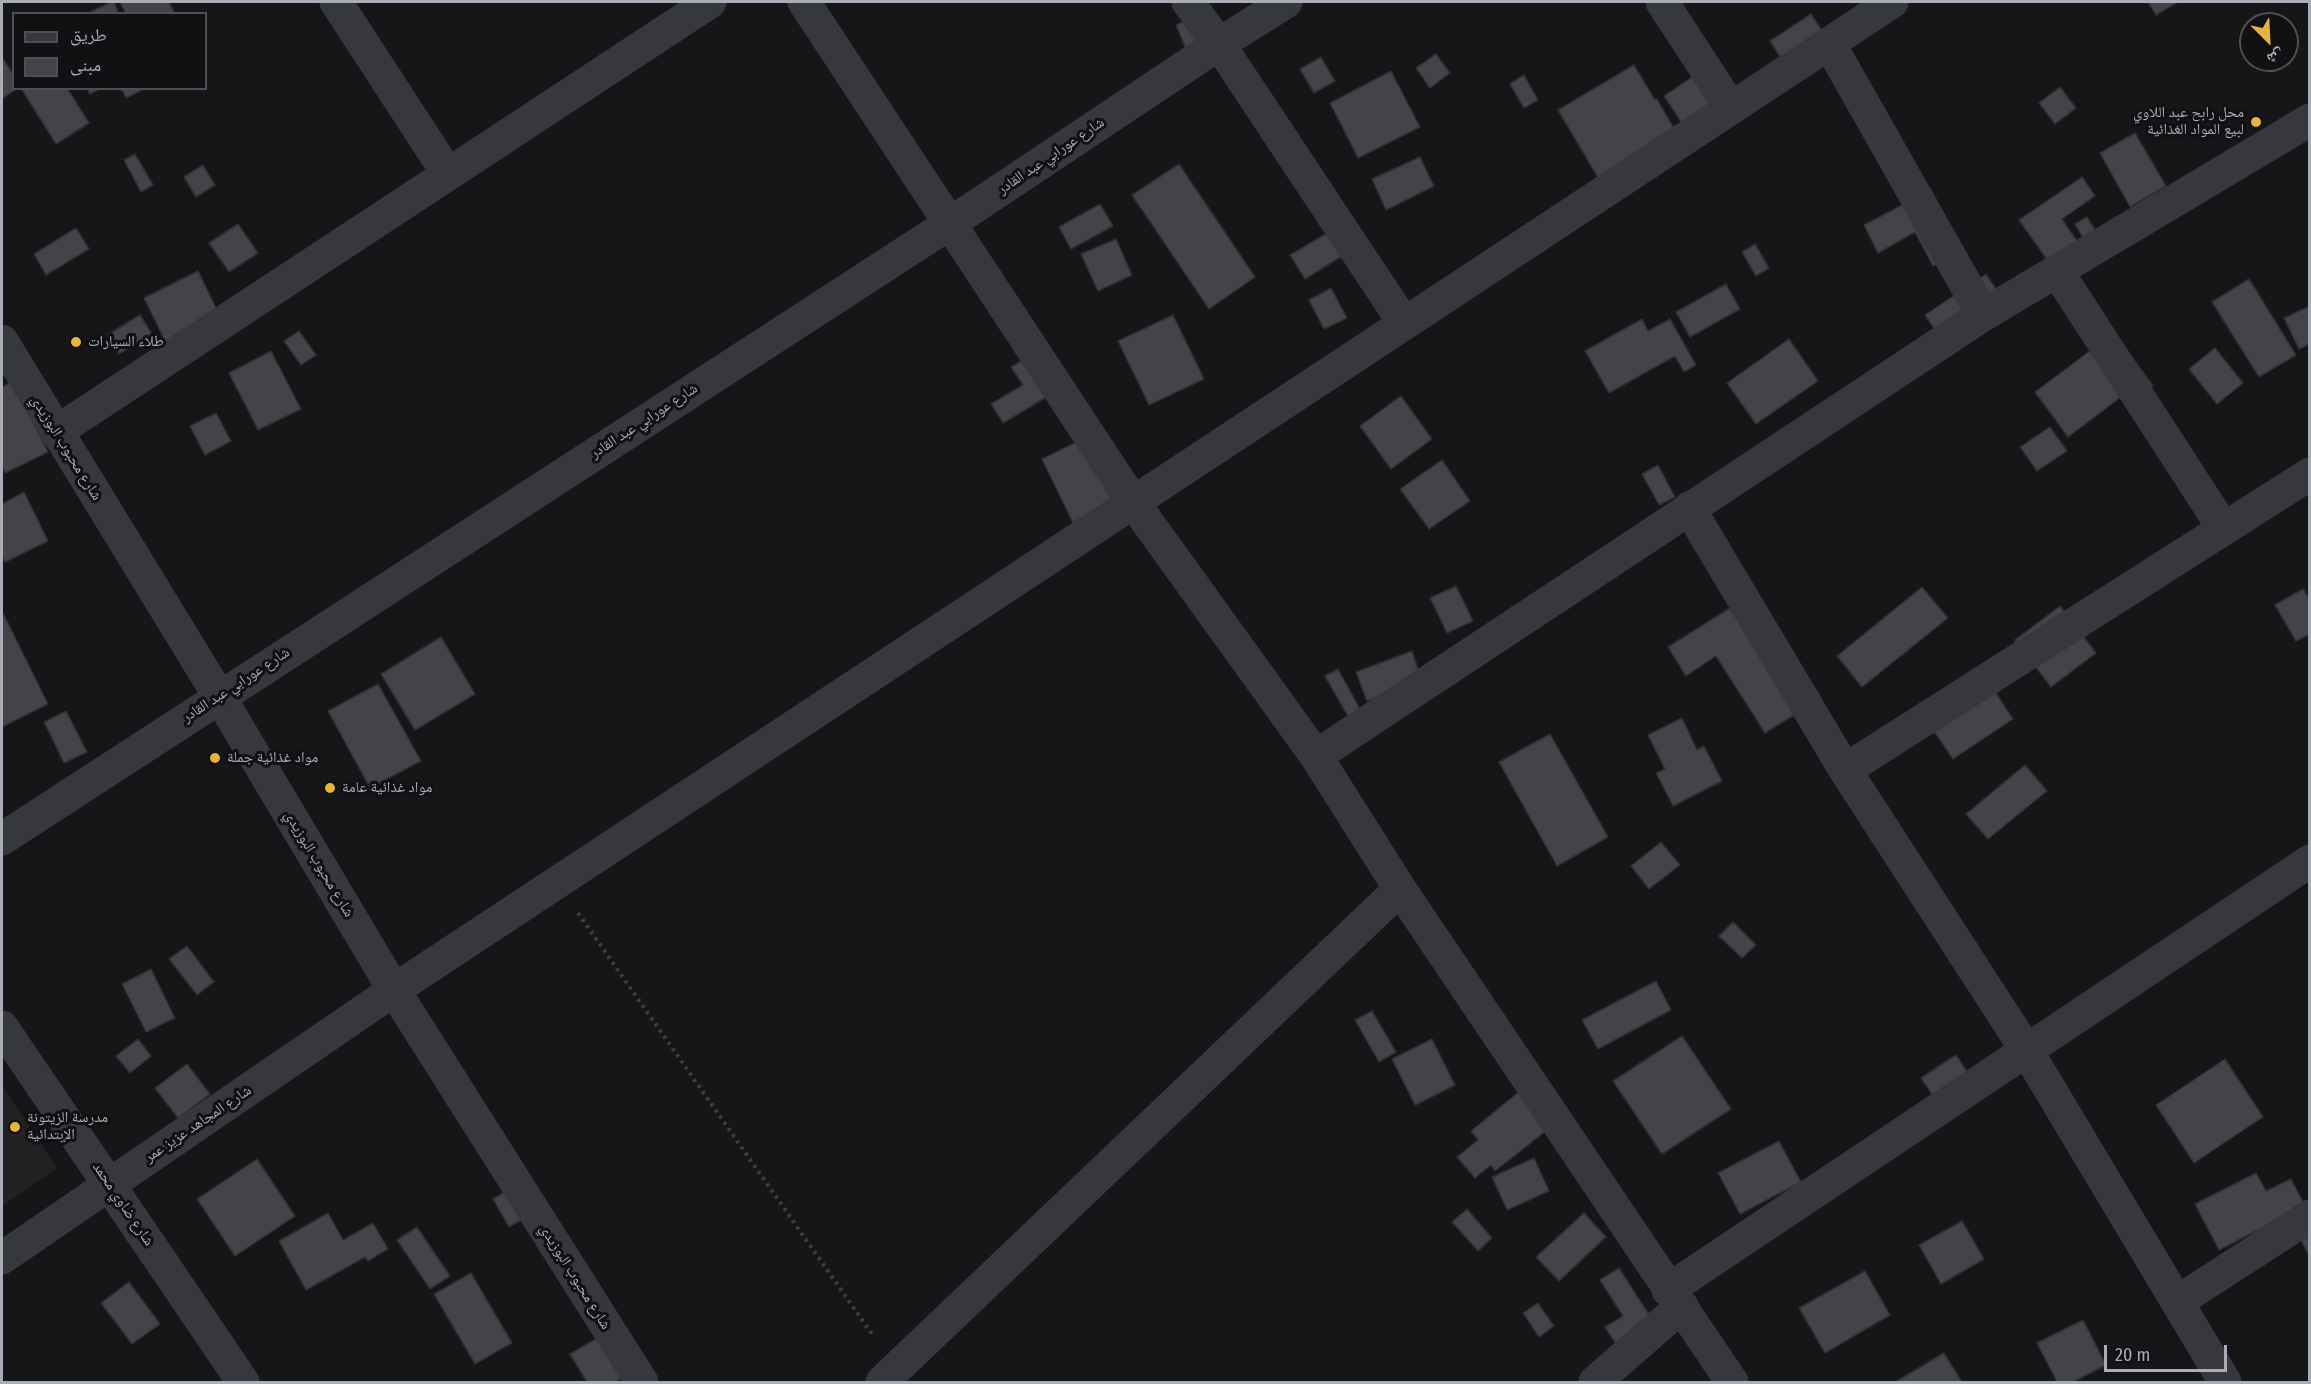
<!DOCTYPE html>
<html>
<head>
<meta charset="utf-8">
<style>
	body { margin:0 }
	#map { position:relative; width:2311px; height:1384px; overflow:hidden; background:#161618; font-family:"Fira Sans Condensed","Noto Naskh Arabic",sans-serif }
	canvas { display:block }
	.frame { position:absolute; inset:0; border:3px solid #a9adb7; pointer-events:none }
	.legend { position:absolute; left:12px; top:12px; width:195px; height:78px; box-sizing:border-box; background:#111113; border:2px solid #4e4f55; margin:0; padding:8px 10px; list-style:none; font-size:18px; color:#a9adb7 }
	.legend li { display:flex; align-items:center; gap:12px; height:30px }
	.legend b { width:30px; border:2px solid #4e4f55 }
	.north { position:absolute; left:2239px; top:12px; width:60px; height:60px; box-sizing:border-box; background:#111113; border:2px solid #4e4f55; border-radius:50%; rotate:156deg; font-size:16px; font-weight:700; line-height:24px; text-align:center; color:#a9adb7 }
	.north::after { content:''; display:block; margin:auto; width:21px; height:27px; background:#ebb33b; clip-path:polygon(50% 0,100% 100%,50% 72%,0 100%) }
	.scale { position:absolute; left:2104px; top:1345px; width:123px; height:27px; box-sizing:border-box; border:3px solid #a9adb7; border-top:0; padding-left:8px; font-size:18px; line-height:21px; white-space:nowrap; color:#a9adb7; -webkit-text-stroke:4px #111113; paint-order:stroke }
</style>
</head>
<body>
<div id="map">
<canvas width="2311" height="1384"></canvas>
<div class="frame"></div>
<ul class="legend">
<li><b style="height:8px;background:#37383d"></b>طريق</li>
<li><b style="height:16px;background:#434348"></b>مبنى</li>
</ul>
<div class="north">ش</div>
<div class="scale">20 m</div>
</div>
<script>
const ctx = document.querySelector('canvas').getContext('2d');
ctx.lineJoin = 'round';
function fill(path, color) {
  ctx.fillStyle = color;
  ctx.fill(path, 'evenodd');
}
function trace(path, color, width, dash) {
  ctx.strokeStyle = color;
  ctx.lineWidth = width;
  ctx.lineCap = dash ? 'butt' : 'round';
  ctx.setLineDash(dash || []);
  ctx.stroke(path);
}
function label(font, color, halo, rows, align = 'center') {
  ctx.font = font + ' "Fira Sans Condensed","Noto Naskh Arabic",sans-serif';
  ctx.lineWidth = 6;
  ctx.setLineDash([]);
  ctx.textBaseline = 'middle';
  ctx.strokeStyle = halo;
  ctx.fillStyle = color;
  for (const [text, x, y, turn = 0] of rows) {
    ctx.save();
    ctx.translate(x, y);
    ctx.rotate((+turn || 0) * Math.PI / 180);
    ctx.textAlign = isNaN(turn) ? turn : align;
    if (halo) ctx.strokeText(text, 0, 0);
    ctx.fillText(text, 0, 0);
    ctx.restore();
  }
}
const built = new Path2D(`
	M2,1086L57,1168L2,1206Z`);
const building = new Path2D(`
	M114,2L119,14H86L112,2Z
	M120,2H169L175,14H126Z
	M2148,2H2178L2156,15Z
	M1811,14L1829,41L1787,68L1770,41Z
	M1198,15L1211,45L1189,56L1176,25Z
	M1436,54L1450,73L1430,88L1416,68Z
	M2,57L12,73L14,72V88H18L2,99Z
	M1321,57L1335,81L1314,93L1300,69Z
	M1716,61L1746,106L1694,141L1664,96Z
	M1634,65L1655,100L1657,99L1687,151L1609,196L1558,110Z
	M1391,71L1420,127L1358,158L1330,103Z
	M1524,75L1538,100L1524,108L1510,84Z
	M2060,87L2076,108L2055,124L2039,103Z
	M21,88H67L89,123L56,144Z
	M87,88H101L90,94Z
	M121,88H146L126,98Z
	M2135,133L2166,186L2130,207L2100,153Z
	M135,154L153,185L141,192L124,160Z
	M1420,157L1434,186L1386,210L1372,179Z
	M1179,164L1255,277L1209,309L1132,195Z
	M203,165L215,185L196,197L184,177Z
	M2082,177L2095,196L2062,219L2077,241L2048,261L2019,220Z
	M1931,190L1963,250L1933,266L1915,232L1878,253L1864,225Z
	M1100,204L1113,226L1071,249L1059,227Z
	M2087,217L2105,246L2092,254L2075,224Z
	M238,224L258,253L229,272L209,243Z
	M1341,225L1355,248L1305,279L1290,255Z
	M76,228L89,249L46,275L34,254Z
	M1116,239L1132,275L1098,291L1081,254Z
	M1755,244L1769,268L1756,276L1742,252Z
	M198,271L223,322L169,349L144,298Z
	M1986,274L2012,313L1951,354L1925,315Z
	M2249,279L2296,355L2259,377L2212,302Z
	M1726,284L1740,309L1690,337L1676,312Z
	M1331,288L1347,318L1324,329L1309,300Z
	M2310,306V344L2299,349L2284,318Z
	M140,315L152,334L119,354L107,335Z
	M1173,315L1204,379L1149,405L1118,341Z
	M1642,319L1648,331L1670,319L1696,365L1684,372L1675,356L1609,393L1585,351Z
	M299,331L316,355L301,365L284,341Z
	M2114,333L2153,386L2127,405L2121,397L2068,437L2035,392Z
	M1789,339L1818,381L1756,424L1727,383Z
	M2215,348L2243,383L2217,404L2189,369Z
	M1042,349L1065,386L1003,423L991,404L1023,385L1011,367Z
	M271,351L301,409L258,430L229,373Z
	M13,381L48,452L5,473L2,466V387Z
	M1401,396L1432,439L1391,469L1360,426Z
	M216,413L231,441L205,455L190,426Z
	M2050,427L2067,451L2037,471L2020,447Z
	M1097,432L1128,495L1073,523L1042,459Z
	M1442,460L1470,501L1429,529L1400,489Z
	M1658,465L1675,497L1659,505L1642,474Z
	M24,492L48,541L5,562L2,556V504Z
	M1456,586L1473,621L1447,633L1430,598Z
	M1922,587L1948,618L1862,687L1837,656Z
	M2303,589L2310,601V634L2296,641L2275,605Z
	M1754,593L1821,698L1765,733L1716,656L1686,676L1668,647Z
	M2060,606L2096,653L2051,687L2015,640Z
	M2,611L48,704L2,727Z
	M441,637L475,694L415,730L381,674Z
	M1412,651L1422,681L1367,701L1356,672Z
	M1338,669L1361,711L1349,718L1325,676Z
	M378,684L421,761L370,788L328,711Z
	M1992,687L2013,719L1953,759L1931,727Z
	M66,711L87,752L64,763L44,722Z
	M1682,718L1697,750L1704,746L1722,781L1673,806L1656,773L1665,769L1648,735Z
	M1550,734L1608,837L1557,866L1499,762Z
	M2025,765L2047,791L1988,839L1966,814Z
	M1661,842L1680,865L1649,889L1631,866Z
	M1733,922L1756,945L1742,958L1719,936Z
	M187,946L214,982L197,995L169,959Z
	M151,969L175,1018L146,1032L122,984Z
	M1656,981L1671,1010L1598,1049L1582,1020Z
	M1372,1011L1396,1052L1379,1062L1355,1020Z
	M1682,1036L1731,1109L1662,1154L1613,1081Z
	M138,1039L151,1056L130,1073L116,1056Z
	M1432,1039L1455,1085L1415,1105L1392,1059Z
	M1956,1055L1983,1096L1948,1118L1921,1078Z
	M2225,1059L2263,1117L2194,1163L2156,1105Z
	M187,1064L210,1094L178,1118L155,1088Z
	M1526,1086L1556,1123L1495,1171L1491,1165L1475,1178L1457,1157L1478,1140L1471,1131Z
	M1779,1141L1801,1182L1740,1214L1718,1173Z
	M1534,1158L1549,1191L1507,1210L1492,1177Z
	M257,1159L295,1216L235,1256L197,1199Z
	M2256,1173L2266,1191L2291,1179L2305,1206L2219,1250L2195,1204Z
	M515,1186L532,1214L509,1227L493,1199Z
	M1467,1209L1492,1238L1478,1251L1452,1222Z
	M328,1213L343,1240L373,1223L388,1249L368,1261L365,1257L306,1290L279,1241Z
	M1584,1213L1606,1237L1559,1281L1536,1257Z
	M1962,1221L1984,1259L1941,1284L1919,1245Z
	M417,1227L450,1276L430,1289L397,1240Z
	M2310,1236V1257L2301,1240Z
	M1619,1268L1662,1335L1625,1358L1605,1327L1623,1316L1600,1280Z
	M1865,1271L1890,1315L1825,1353L1799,1308Z
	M471,1273L512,1343L475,1364L434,1294Z
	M129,1282L160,1324L132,1344L101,1303Z
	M1538,1303L1554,1326L1539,1337L1523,1313Z
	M2083,1320L2106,1365L2073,1382H2057L2037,1343Z
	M608,1332L631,1373L615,1382H587L570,1354Z
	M1944,1353L1962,1382H1895Z`);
const path = new Path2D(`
	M578,913L874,1337`);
const street = new Path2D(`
	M336,2L448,174
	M804,2L1133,502L1316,756L1400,889L1732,1382
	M1188,2L1219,44L1404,323
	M1662,2L1731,108
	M1829,43L1983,315
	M2057,271L2224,529
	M2,341L219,696L394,990L642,1382
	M56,432L710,2
	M1689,508L1845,770L2027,1051L2225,1382
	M1316,756L1983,315L2310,120
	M1845,770L2310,474
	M2,839L949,224L1219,44L1286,2
	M2,1027L243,1382
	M2,1258L394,990L1892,2
	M1668,1290L2310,861
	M2177,1302L2310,1216
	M882,1382L1400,889
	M1595,1382L1682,1306`);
const markers = [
	[2256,122,6,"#ebb33b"],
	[76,342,6,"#ebb33b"],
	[215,758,6,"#ebb33b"],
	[330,788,6,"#ebb33b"],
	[15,1127,6,"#ebb33b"]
];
const poiNames = [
	["محل رابح عبد اللاوي",2244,113,"right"],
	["لبيع المواد الغذائية",2244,130,"right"],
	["طلاء السيارات",88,342],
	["مواد غذائية جملة",227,758],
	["مواد غذائية عامة",342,788],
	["مدرسة الزيتونة",27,1118],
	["الإبتدائية",27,1135]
];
const streetNames = [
	["شارع عورابي عبد القادر",1051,156,-34],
	["شارع عورابي عبد القادر",644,421,-33],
	["شارع محبوب البوزيدي",66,448,58],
	["شارع عورابي عبد القادر",236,685,-33],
	["شارع محبوب البوزيدي",319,864,59],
	["شارع المجاهد عزيز عمر",198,1124,-34],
	["شارع ضاوي محمد",123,1204,56],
	["شارع محبوب البوزيدي",575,1277,58]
];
fill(built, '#222225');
fill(building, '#434348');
trace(building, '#303034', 1.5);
trace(path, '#3d3f44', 4, [3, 4.5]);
trace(street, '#37383d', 33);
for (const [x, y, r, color] of markers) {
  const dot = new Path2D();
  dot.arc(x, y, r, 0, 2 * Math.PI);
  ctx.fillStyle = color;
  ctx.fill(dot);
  trace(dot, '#111113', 2);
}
label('15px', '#a9adb7', '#111113', poiNames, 'left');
label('15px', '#a9adb7', '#111113', streetNames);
</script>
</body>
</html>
